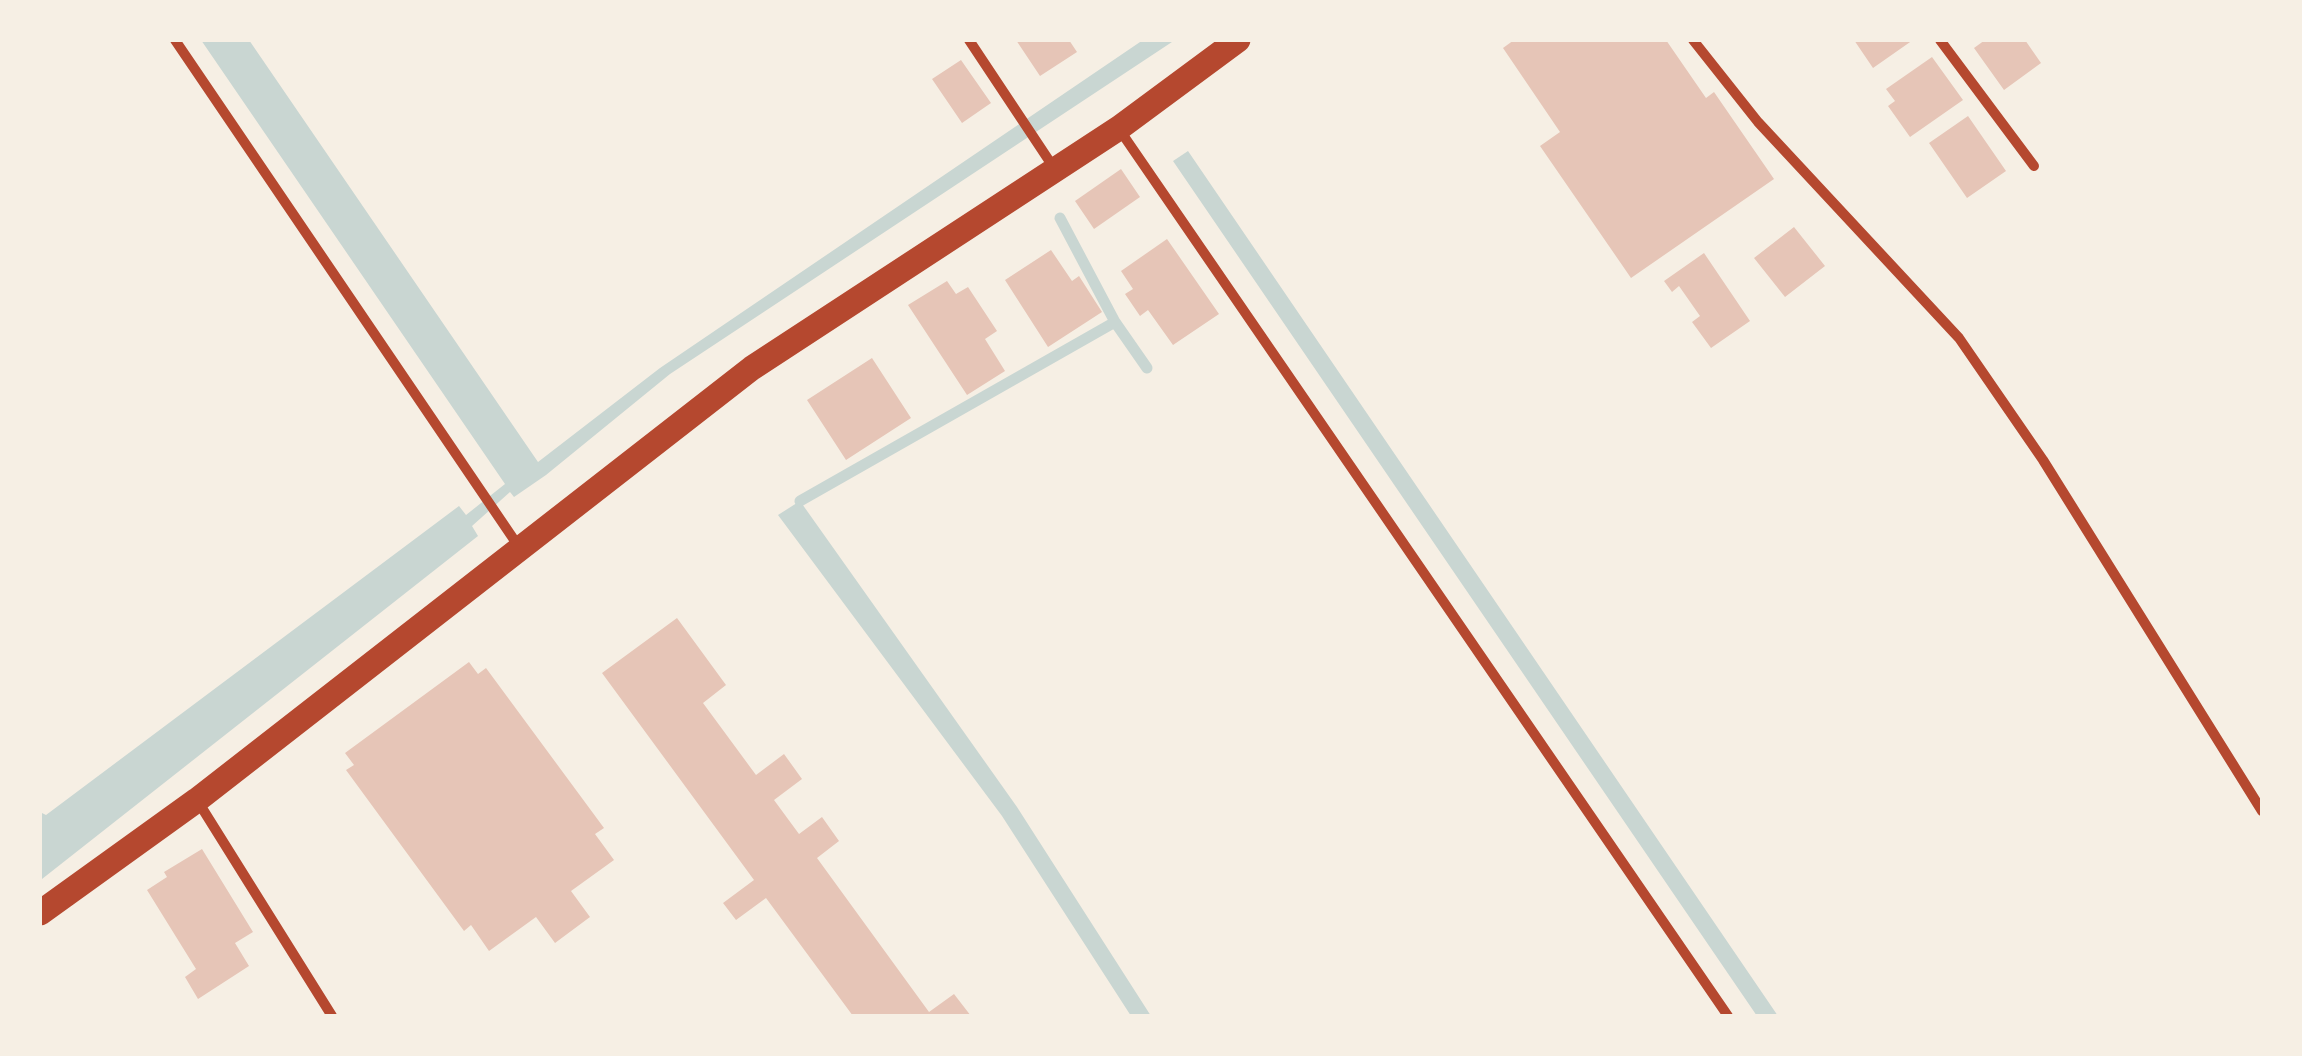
<!DOCTYPE html>
<html>
<head>
<meta charset="utf-8">
<style>
	body { margin:0 }
	#map { position:relative; width:2302px; height:1056px; overflow:hidden; background:#f6efe4; font-family:"Crimson Pro",serif }
	canvas { display:block }
	.frame { position:absolute; inset:0; border:42px solid #f6efe4; pointer-events:none }
</style>
</head>
<body>
<div id="map">
<canvas width="2302" height="1056"></canvas>
<div class="frame"></div>
</div>
<script>
const ctx = document.querySelector('canvas').getContext('2d');
ctx.lineJoin = 'round';
function fill(path, color) {
  ctx.fillStyle = color;
  ctx.fill(path, 'evenodd');
}
function trace(path, color, width, dash) {
  ctx.strokeStyle = color;
  ctx.lineWidth = width;
  ctx.lineCap = dash ? 'butt' : 'round';
  ctx.setLineDash(dash || []);
  ctx.stroke(path);
}
const water = new Path2D(`
	M201,40H249L538,462L660,368L1143,40H1175L670,374L546,475L514,497L510,492L472,526L478,536L42,879L40,812L46,815L459,506L466,515L505,484Z
	M1188,151L1778,1016H1757L1173,161Z
	M800,501L1017,807L1151,1016H1131L1002,816L778,515Z`);
const stream = new Path2D(`
	M1060,218L1115,322
	M800,501L1115,322L1147,368`);
const building = new Path2D(`
	M1016,40H1069L1077,52L1040,76Z
	M1514,40H1666L1706,98L1714,92L1774,179L1631,278L1540,146L1560,132L1503,48Z
	M1854,40H1913L1873,68Z
	M1985,40H2025L2041,63L2004,90L1974,48Z
	M1932,57L1963,100L1910,137L1888,106L1895,101L1886,89Z
	M961,60L991,103L962,123L932,79Z
	M1968,116L2006,171L1967,198L1929,143Z
	M1121,169L1140,197L1094,229L1075,201Z
	M1794,227L1825,266L1785,297L1754,258Z
	M1167,239L1219,314L1173,345L1148,310L1140,316L1125,294L1133,289L1121,271Z
	M1051,250L1072,281L1079,276L1102,312L1048,347L1005,280Z
	M1704,253L1750,321L1711,348L1692,322L1700,316L1679,286L1672,292L1664,281Z
	M947,281L956,294L968,287L997,331L985,339L1005,371L967,395L908,305Z
	M872,358L911,418L846,460L807,400Z
	M677,618L726,685L703,703L756,775L784,754L802,779L774,800L799,834L822,817L839,841L817,858L929,1012L954,994L971,1016H853L766,898L736,920L723,903L754,880L602,673Z
	M469,662L478,674L486,668L604,828L595,834L614,860L571,891L590,917L555,943L536,917L489,951L471,925L464,931L346,770L354,765L345,753Z
	M202,849L253,932L235,943L249,966L198,999L185,977L196,969L147,890L167,877L164,872Z`);
const minor = new Path2D(`
	M175,40L519,547
	M969,40L1054,168
	M1693,40L1758,122L1959,338L2043,460L2262,811
	M1940,40L2034,166
	M1119,129L1728,1016
	M197,800L332,1016`);
const primary = new Path2D(`
	M40,913L197,800L752,368L1119,128L1238,40`);
fill(water, '#c9d6d2');
trace(stream, '#c9d6d2', 11);
fill(building, '#e6c5b7');
trace(minor, '#b5482f', 10);
trace(primary, '#b5482f', 25);
</script>
</body>
</html>
